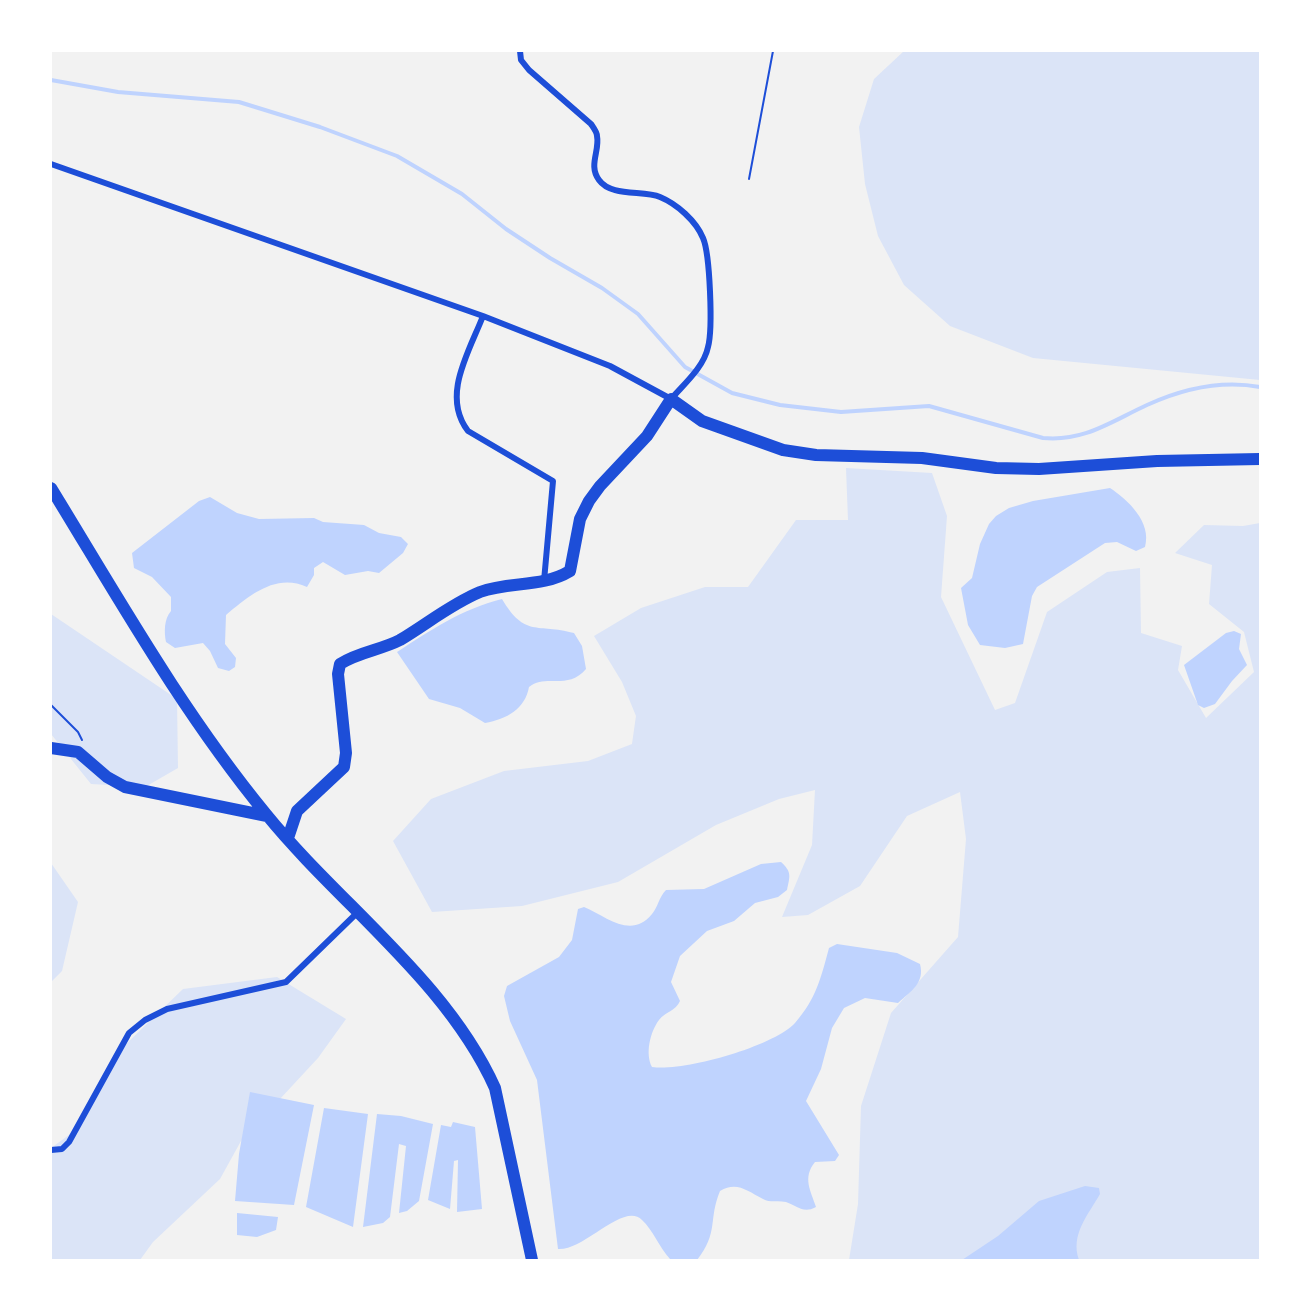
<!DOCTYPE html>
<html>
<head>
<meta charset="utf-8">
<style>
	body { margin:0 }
	#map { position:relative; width:1311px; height:1311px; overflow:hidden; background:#f2f2f2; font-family:Barlow,sans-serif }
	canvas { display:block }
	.frame { position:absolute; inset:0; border:52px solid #fff; pointer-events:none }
</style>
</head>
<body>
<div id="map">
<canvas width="1311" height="1311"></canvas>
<div class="frame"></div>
</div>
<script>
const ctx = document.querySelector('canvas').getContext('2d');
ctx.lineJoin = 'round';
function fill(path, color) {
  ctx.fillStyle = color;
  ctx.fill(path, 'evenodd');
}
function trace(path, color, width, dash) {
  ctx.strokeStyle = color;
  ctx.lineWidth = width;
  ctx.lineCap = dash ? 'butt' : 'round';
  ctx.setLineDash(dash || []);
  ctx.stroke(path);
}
const green = new Path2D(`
	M904,51H1260V380L1033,358L950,326L904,285L878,236L865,184L859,127L874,79Z
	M846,468L932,473L947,516L941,597L995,710L1015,703L1047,612L1107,572L1140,568L1141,633L1182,646L1178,670L1206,718L1254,672L1244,632L1209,604L1212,565L1175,553L1204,525L1243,526L1260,523V1260H849L858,1204L861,1106L891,1013L958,937L966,839L960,792L907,816L860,886L808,915L782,917L812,845L815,790L779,799L716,825L618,882L522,906L432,912L393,841L431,799L504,771L588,761L632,744L636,716L622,682L594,636L641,608L705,587H748L796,520H848Z
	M51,614L177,699L178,768L145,787L91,784L51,734Z
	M51,863L78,902L62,971L51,982Z
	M277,977L346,1019L318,1058L241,1141L220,1179L153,1242L140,1260H51V1148L69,1135L123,1047L183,989Z`);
const water = new Path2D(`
	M1110,488C1128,500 1152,522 1145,547L1136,551L1117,542L1105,543L1037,587L1032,596L1023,644L1005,648L980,645L968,625L961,588L972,578L980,544L989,524L996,516L1009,508L1033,501Z
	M210,497L237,513L259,519L314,518L323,522L364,525L379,533L401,537L408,544L403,553L379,573L368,571L345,575L323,562L314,568V575L307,587C276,573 250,595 226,615L225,644L236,658L235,667L229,671L218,668L210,651L203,643L175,648L166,642C164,632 164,619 171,611V597L152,577L134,568L132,553L199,501Z
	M502,599C525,638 537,623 574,633L582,646L586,669C567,691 546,673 529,687C525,709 507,719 485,723L460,708L429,699L397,652C431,630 462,609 502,599Z
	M1234,631L1241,634L1239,649L1247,665L1232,681L1215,704L1204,708L1198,705L1184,665L1226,633Z
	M781,862C792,872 790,876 787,890L778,897L755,903L734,921L707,931L680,956L671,982L680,1001C676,1011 665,1012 659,1020C650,1032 645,1054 652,1067C684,1072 774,1046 795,1023C816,999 821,978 829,948L837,944L897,953L920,964C925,983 911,991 898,1003L865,998L844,1008L832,1028L821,1069L806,1101L839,1155L835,1161L815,1162C802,1178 811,1191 816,1207C803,1214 798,1206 786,1202C778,1200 770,1203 763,1199C747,1191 737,1181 720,1191C708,1220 719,1232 697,1260L670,1259C659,1247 653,1230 642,1220C624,1201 584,1251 558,1249L537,1080L510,1021L504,996L507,986L559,957L572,940L578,909L584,907C606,916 631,940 652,914C658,907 659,897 666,890L704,889L761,864Z
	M250,1092L314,1105L294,1205L235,1201L239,1154Z
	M324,1108L368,1114L353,1227L306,1207Z
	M377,1114L401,1116L433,1124L419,1201L407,1211L399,1213L406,1146L399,1144L390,1217L383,1223L363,1227Z
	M453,1122L475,1127L482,1209L457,1212L458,1160L454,1161L450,1209L428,1200L441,1125L451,1127Z
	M1085,1186L1099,1188L1100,1194C1088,1215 1070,1235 1079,1260H962L998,1236L1039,1201Z
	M237,1213L278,1217L276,1230L257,1237L237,1235Z`);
const stream = new Path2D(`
	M51,80L118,92L239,102L320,127L397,156L462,194L506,229L550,258L602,288L638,314L685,367L732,393L780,405L841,412L929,406L1043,438C1084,442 1112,421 1147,405C1182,389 1222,380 1260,387`);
const path = new Path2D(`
	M749,179L773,51
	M51,705L78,732L82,740`);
const minor = new Path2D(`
	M51,164L483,316L610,366L671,399C684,384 704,367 708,347C713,329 710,254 703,238C696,221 677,204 660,197C643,190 611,197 599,180C588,165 600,151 597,136C597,132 593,127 591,124L529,70L521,60L520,51
	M483,316C469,352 441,396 468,431L553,481L544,581
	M51,1150L62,1149L69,1142L129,1033L145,1020L167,1009L286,982L358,912`);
const primary = new Path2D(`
	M51,488C119,599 183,713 266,814C339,904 447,981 495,1088L532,1260
	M51,748L78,752L107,777L125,787L267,816
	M288,838L297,811L344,767L346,753L338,674L340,664C358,652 381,650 400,640C427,624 451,604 480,592C509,581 542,588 570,571L580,519L589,501L600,486L647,436L671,399L702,421L783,450L816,455L922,458L996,468L1039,469L1157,461L1260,459`);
fill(green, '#dbe4f7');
fill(water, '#bfd3fe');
trace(stream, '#bfd3fe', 4);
trace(path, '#1d4ed8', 2);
trace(minor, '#1d4ed8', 6);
trace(primary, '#1d4ed8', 12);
</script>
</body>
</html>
